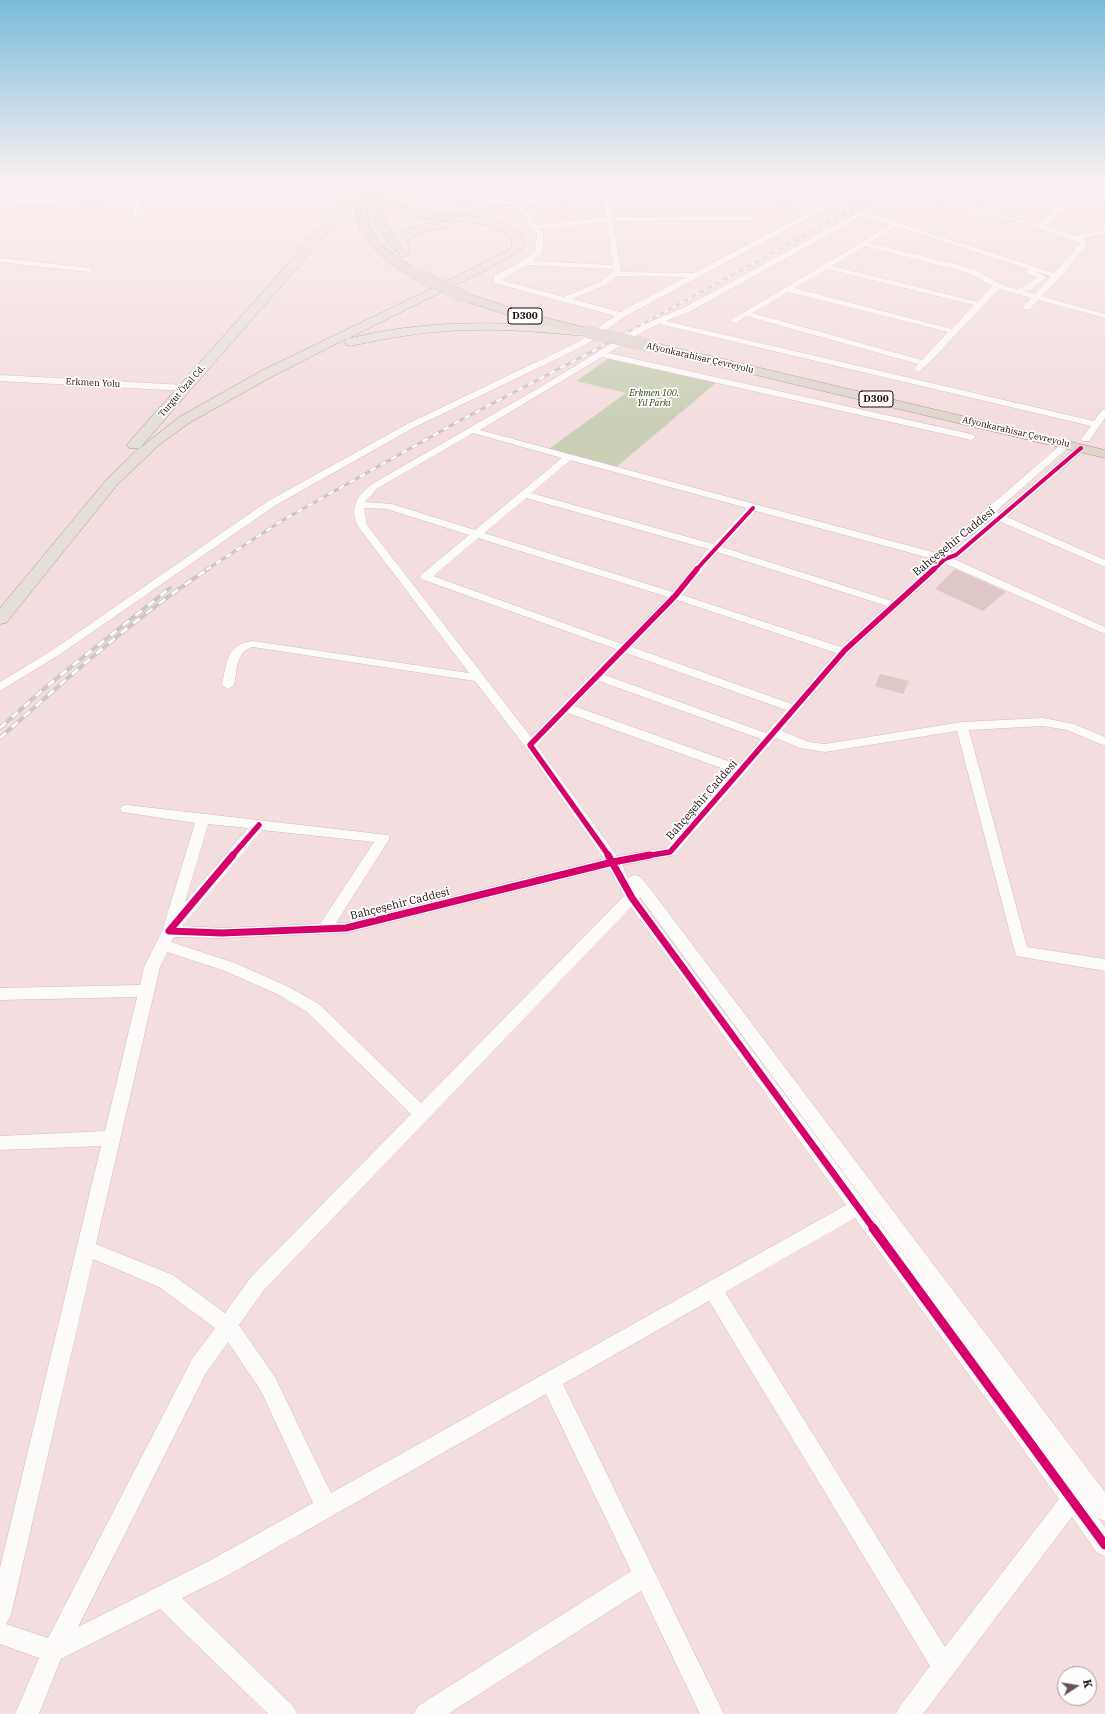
<!DOCTYPE html>
<html>
<head>
<meta charset="utf-8">
<style>
	body { margin:0 }
	#map { position:relative; width:1105px; height:1714px; overflow:hidden; background:#f4dddf; font-family:"IBM Plex Serif",serif }
	canvas { display:block }
	.north { position:absolute; left:1057px; top:1666px; width:40px; height:40px; box-sizing:border-box; background:#fff; border:1px solid #a59d9e; border-radius:50%; rotate:78deg; font-size:11px; font-weight:700; line-height:16px; text-align:center; color:#1f090c }
	.north::after { content:''; display:block; margin:auto; width:14px; height:18px; background:#6a5356; clip-path:polygon(50% 0,100% 100%,50% 72%,0 100%) }
</style>
</head>
<body>
<div id="map">
<canvas width="1105" height="1714"></canvas>
<div class="north">K</div>
</div>
<script>
const ctx = document.querySelector('canvas').getContext('2d');
ctx.lineJoin = 'round';
function fill(path, color) {
  ctx.fillStyle = color;
  ctx.fill(path, 'evenodd');
}
function trace(path, color, width, dash) {
  ctx.strokeStyle = color;
  ctx.lineWidth = width;
  ctx.lineCap = dash ? 'butt' : 'round';
  ctx.setLineDash(dash || []);
  ctx.stroke(path);
}
function label(font, color, halo, rows, align = 'center') {
  ctx.font = font + ' "IBM Plex Serif",serif';
  ctx.lineWidth = 3.5;
  ctx.setLineDash([]);
  ctx.textBaseline = 'middle';
  ctx.strokeStyle = halo;
  ctx.fillStyle = color;
  for (const [text, x, y, turn = 0] of rows) {
    ctx.save();
    ctx.translate(x, y);
    ctx.rotate((+turn || 0) * Math.PI / 180);
    ctx.textAlign = isNaN(turn) ? turn : align;
    if (halo) ctx.strokeText(text, 0, 0);
    ctx.fillText(text, 0, 0);
    ctx.restore();
  }
}
const green = new Path2D(`
	M608,359L717,382L614,469L546,451L626,393L576,381Z`);
const building = new Path2D(`
	M955,569L966,574L1006,592L983,611L935,589Z
	M880,674L909,681L903,694L875,686Z`);
const minor = new Path2D(`
	M44,182H50L45,195L46,199L91,197L95,185L107,182H117L100,187L98,196L245,185L352,184L355,186L352,188L245,189L143,197L138,214L135,216L132,214L137,197L43,204L0,205V201L39,199V195Z
	M505,182H511L519,200L568,196L565,182H571L574,196L602,193L600,182H606L608,193H738L811,198L827,202L838,190L819,182H827L844,189L843,193L833,204L861,211L881,201H885V203L867,213L1054,273L1081,243L1038,228L930,198L933,196L1039,225L1076,188L1078,182H1084L1081,190L1045,226L1076,236L1105,229V233L1083,238L1087,242V244L1060,278L1041,296L1105,314V318L1038,300L1030,309H1024L1023,307L1031,298L999,289L927,365L918,372L914,369L918,364L746,316L736,323L729,321L891,225L862,216L691,311L666,321L1094,421L1102,410L1105,409V418L1089,441H1083L1081,439L1091,426L659,324L644,331L608,353L971,434L976,437L971,440L602,357L480,430L940,554L942,547L1064,442L1067,441L1072,444L995,512L999,513L1078,446L1081,445L1086,448L1007,517L1105,560V567L1001,522L960,557L954,559L1105,627V634L946,564L849,652L782,731L809,742L825,744L962,722L1043,718L1074,724L1105,737V746L1067,730L1043,726L969,730L1027,947L1105,959V971L1016,956L957,731L825,752L800,748L776,738L675,855L622,865L628,878L634,875L639,876L646,883L1105,1492V1521L1098,1518L1105,1527V1556L1097,1553L1072,1517L923,1714H896L900,1706L930,1666L709,1301L563,1384L724,1714H700L641,1591L448,1714H414L418,1706L631,1571L546,1394L225,1577L182,1598L293,1706L297,1714H268L160,1609L61,1659L39,1714H15L39,1658L0,1644V1568L101,1146L0,1150V1136L105,1131L137,997L0,1000V988L140,985L144,967L162,931L195,823L122,812L120,809L122,806L127,805L388,835L390,838L336,923H346L604,859L526,748L475,681L253,647C236,650 237,672 234,685L228,689L222,685C227,662 226,644 253,641L469,673L357,525C350,506 357,496 372,484L549,382L638,327L685,307L856,214L829,207L624,317L584,346L415,427L276,505L62,653L0,691V682L54,649L268,501L409,423L578,342L615,316L494,283V276L521,262L535,252L537,234L515,205L385,193L382,191L385,189L513,201ZM602,197L606,217L537,225L521,204ZM609,197H738L811,202L822,205L694,273L621,272L613,221L752,220L755,218L752,216L612,217ZM606,221L613,265L533,261L543,253V234L539,229ZM895,226L1031,270H1027V274L1038,277L1025,286L1016,289L1000,284L975,269L869,243ZM864,246L969,273L992,286L978,302L832,266ZM527,265L614,269V271L600,282L564,297L501,280ZM827,269L974,305L952,329L794,288ZM1035,271L1051,276L1035,294L1024,291L1031,290L1047,277ZM618,276L686,277L620,312L572,299L605,285ZM788,292L948,332L922,360L752,313ZM473,433L562,458L475,530L392,504L365,502L378,488ZM570,460L747,508L713,544L531,493ZM526,498L708,549L673,592L484,533ZM364,508L387,509L469,535L421,575L420,577L421,579L616,649L531,737L367,525ZM756,511L937,560L892,601L722,547ZM989,517L993,518L951,553V550ZM478,538L668,597L622,644L433,576ZM717,552L887,606L841,647L682,595ZM677,600L836,653L792,704L632,647ZM626,653L786,710L766,733L605,675ZM599,681L761,739L739,765L574,706ZM568,713L732,772L666,848L617,856L537,745ZM208,824L248,828L185,902ZM262,830L374,842L320,924L222,928L182,926ZM609,868L624,896L421,1103L319,1004L289,987L235,963L171,942L174,937L222,938L346,933ZM640,897L955,1324L639,898ZM631,907L846,1205L331,1493L275,1377L239,1325L264,1290ZM167,952L225,971L279,995L307,1012L411,1114L250,1278L225,1313L173,1275L96,1244L160,967ZM855,1218L1059,1499L945,1647L725,1292ZM93,1259L159,1287L215,1328L192,1359L48,1638L6,1624L11,1615ZM228,1342L261,1391L313,1503L209,1561L78,1627L206,1373Z
	M0,258L89,268L93,270L89,272L0,262Z`);
const tertiary = new Path2D(`
	M0,375L185,385L191,388L185,391L0,381Z`);
const primary = new Path2D(`
	M350,182H360L343,215L140,448L179,417L263,370L480,265L512,247V238C482,208 405,233 383,199C380,195 379,187 378,182H388C389,186 390,192 392,197C407,226 498,202 523,237L524,248L488,269L347,339C430,318 503,322 587,328L593,332L587,336C550,333 512,329 475,330C433,330 392,337 351,346L346,345L345,342L346,339L273,376L189,423L159,445L117,485L6,623L0,624V608L107,479L139,448H129L127,445L129,442L334,212Z
	M447,221L452,224L451,226C435,230 420,229 407,242L410,254L404,257L400,256L395,241C407,225 429,223 447,221Z`);
const trunk = new Path2D(`
	M364,182H374C355,231 380,246 418,271L420,273L418,275C401,280 362,239 358,224C354,209 358,196 364,182Z
	M380,183L385,186C375,215 388,226 404,248L402,250H394C378,233 362,207 376,184Z
	M465,293L534,315L591,329L593,332L587,336L526,321L461,300L459,297L461,294Z
	M647,341L1105,450V458L642,348L641,345Z`);
const railFar2 = new Path2D(`
	M593,351L903,182`);
const railFar1 = new Path2D(`
	M206,570L283,520L459,421L595,350`);
const rail = new Path2D(`
	M0,728L46,687L170,588
	M0,738C66,679 134,618 208,569`);
const trunkBridge = new Path2D(`
	M414,273L465,297
	M587,332L647,345`);
const cyclewayFar3 = new Path2D(`
	M696,570L753,508
	M933,570L945,559L956,555L1081,448`);
const cyclewayFar2 = new Path2D(`
	M232,856L259,825
	M609,856L530,745L675,596L697,569
	M645,856L670,852L845,650L934,569`);
const cyclewayFar1 = new Path2D(`
	M233,855L169,931L222,933L346,928L613,862L650,855
	M608,855L632,898L874,1229`);
const cycleway = new Path2D(`
	M873,1228L1105,1545`);
const farStreetnames = [
	["Afyonkarahisar Çevreyolu",700,358,13],
	["Erkmen Yolu",93,383,3],
	["Turgut Özal Cd.",182,391,-49],
	["Afyonkarahisar Çevreyolu",1016,432,13]
];
const farParknames = [
	["Erkmen 100.",654,393],
	["Yıl Parkı",654,403]
];
const shields = [
	[525,316,34],
	[876,399,34]
];
const shieldNames = [
	["D300",525,316],
	["D300",876,399]
];
const streetNames = [
	["Bahçeşehir Caddesi",954,542,-39],
	["Bahçeşehir Caddesi",702,800,-49],
	["Bahçeşehir Caddesi",400,904,-14]
];
fill(green, '#cacfb6');
fill(building, '#dec7c6');
trace(minor, '#d0b9bb', 1);
trace(tertiary, '#d0b9bb', 1);
trace(primary, '#a69389', 1);
trace(trunk, '#a69389', 1);
fill(minor, '#fdfafa');
fill(tertiary, '#fdfafa');
fill(primary, '#e6dfd9');
fill(trunk, '#dfd6ce');
trace(railFar2, '#cdc6c6', 2.5);
trace(railFar1, '#cdc6c6', 3);
trace(rail, '#cdc6c6', 4);
trace(railFar2, '#fff', 1.5, [4.5]);
trace(railFar1, '#fff', 2, [6]);
trace(rail, '#fff', 2.5, [8]);
trace(trunkBridge, '#a69389', 12, []);
trace(trunkBridge, '#dfd6ce', 12);
trace(cyclewayFar3, '#d6006c', 4);
trace(cyclewayFar2, '#d6006c', 5.5);
trace(cyclewayFar1, '#d6006c', 7);
trace(cycleway, '#d6006c', 9);
const sky = ctx.createLinearGradient(0, 0, 0, 422);
sky.addColorStop(0, '#7bbcdb');
sky.addColorStop(0.43, '#faf0f1');
sky.addColorStop(1, '#faf0f100');
ctx.fillStyle = sky;
ctx.fillRect(0, 0, 1105, 422);
label('9px', '#1f090c', '#fff', farStreetnames);
label('italic 9px', '#253f0c', '#fff', farParknames);
for (const [x, y, w] of shields) {
  const box = new Path2D();
  box.roundRect(x - w / 2, y - 8, w, 16, 3);
  ctx.fillStyle = '#fff';
  ctx.fill(box);
  trace(box, '#1f090c', 1);
}
label('bold 10px', '#1f090c', null, shieldNames);
label('11px', '#1f090c', '#fff', streetNames);
</script>
</body>
</html>
